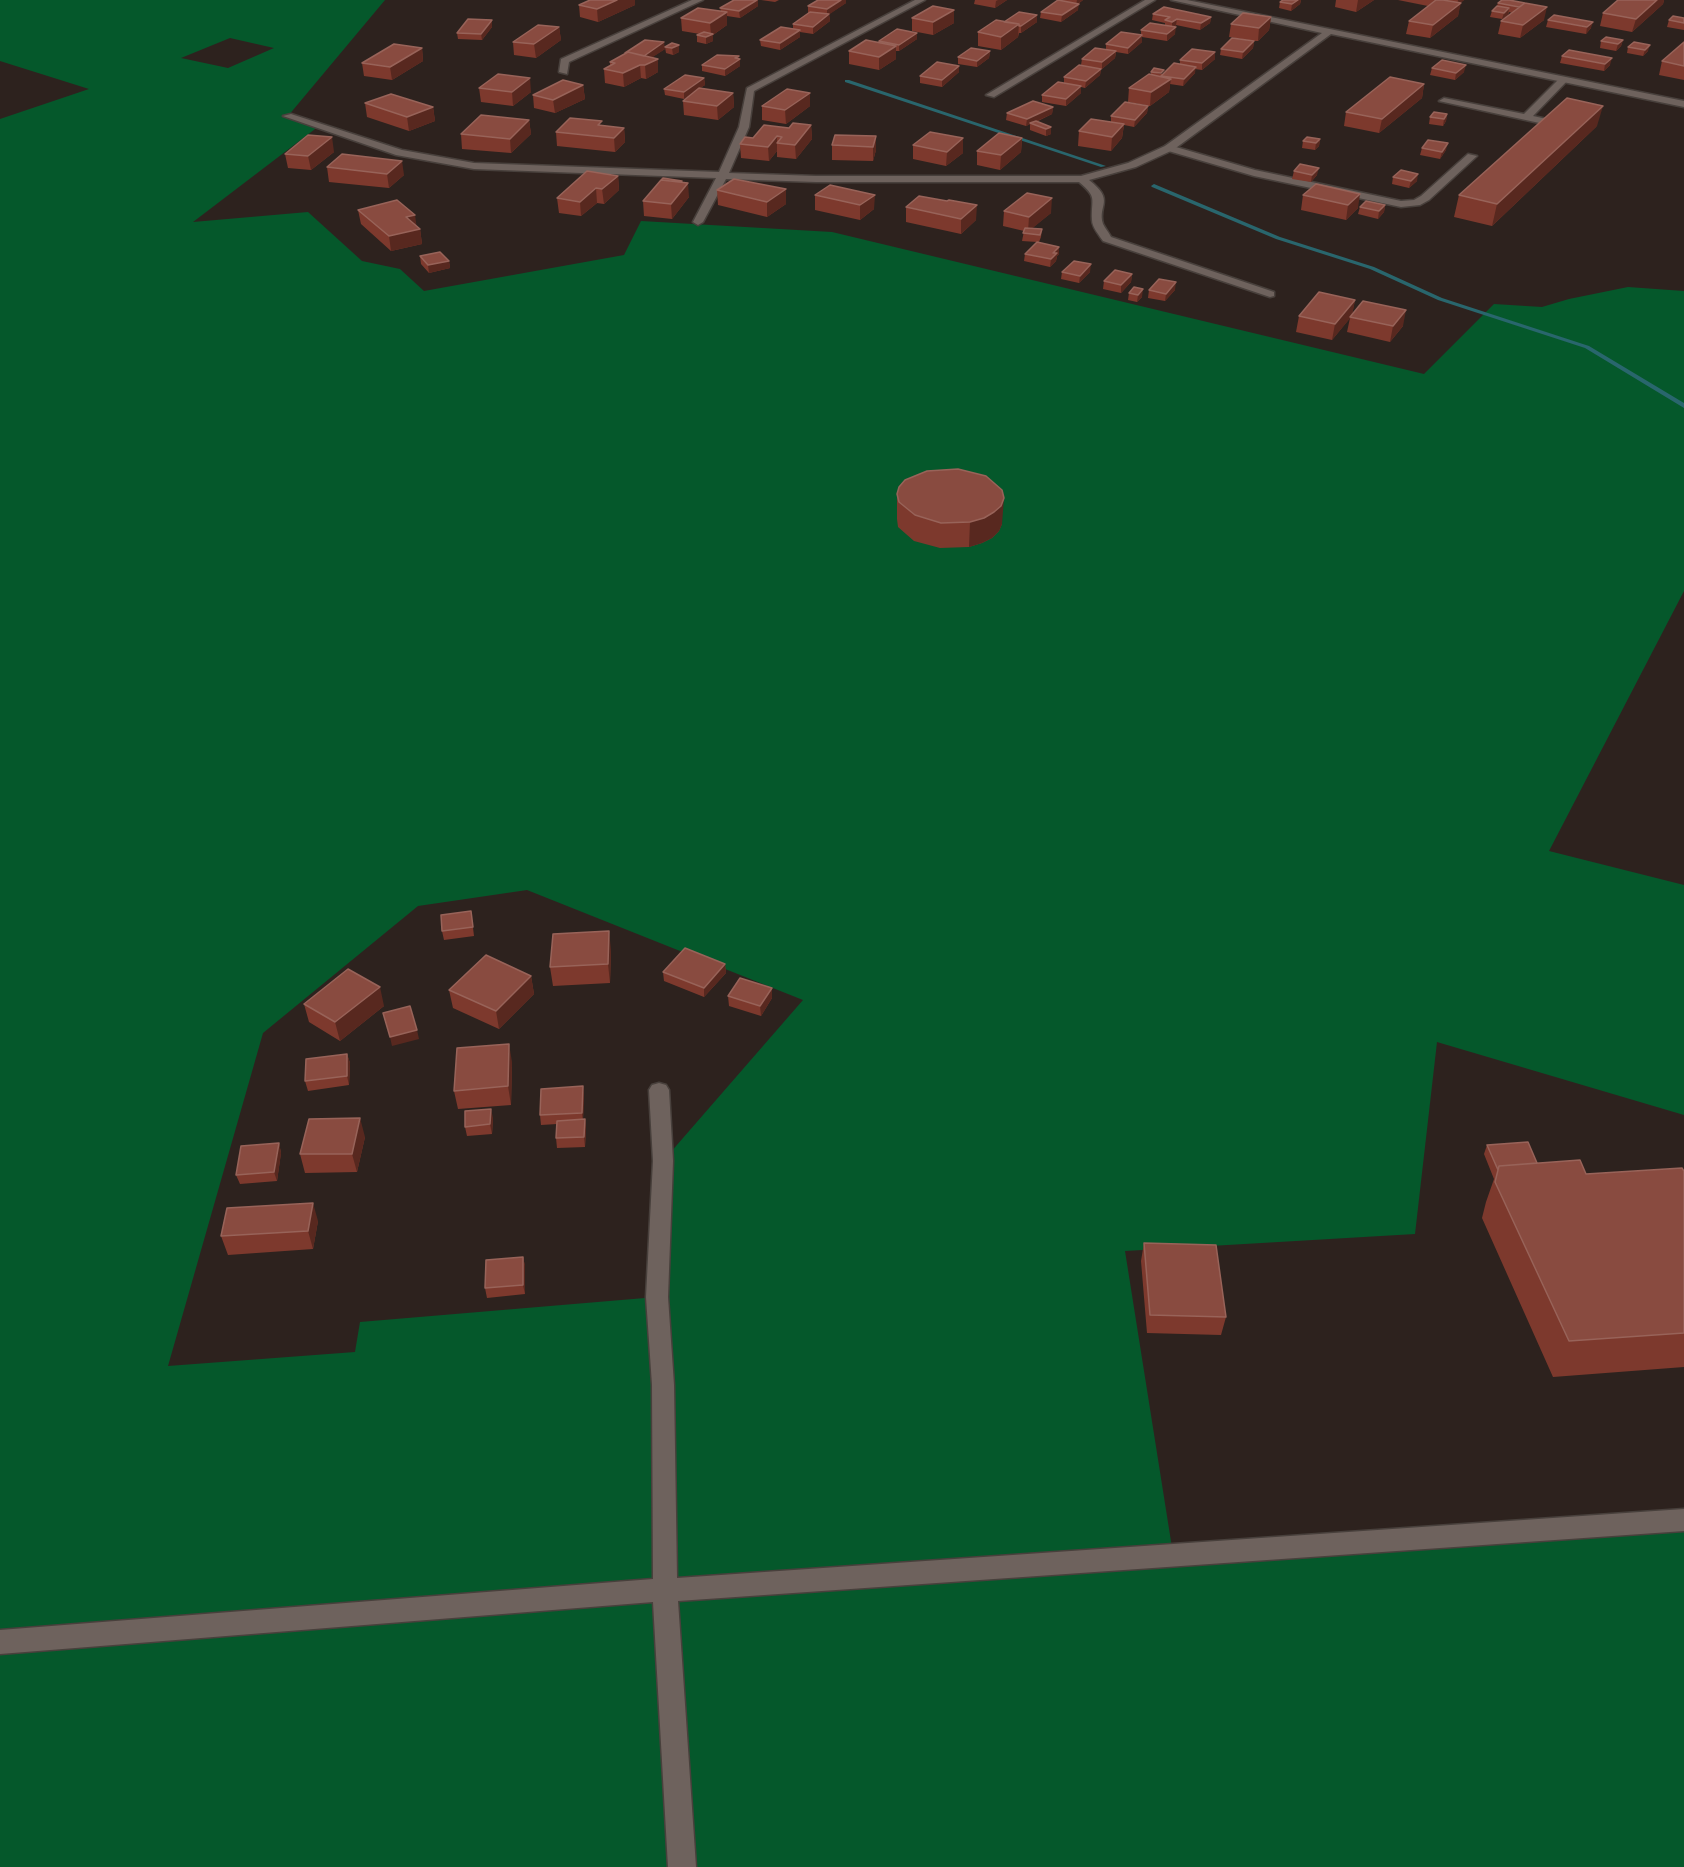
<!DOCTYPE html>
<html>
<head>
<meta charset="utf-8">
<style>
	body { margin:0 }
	canvas { display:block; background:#2d221e }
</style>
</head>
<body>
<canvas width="1684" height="1867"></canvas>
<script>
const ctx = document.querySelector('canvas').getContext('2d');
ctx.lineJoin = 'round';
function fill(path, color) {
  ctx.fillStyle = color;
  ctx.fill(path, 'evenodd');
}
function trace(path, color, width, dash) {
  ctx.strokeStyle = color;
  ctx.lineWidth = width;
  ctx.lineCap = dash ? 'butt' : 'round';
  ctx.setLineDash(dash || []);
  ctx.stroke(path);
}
const green = new Path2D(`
	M0,0H385L288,116L319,126L193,222L308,212L362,261L400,269L424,291L624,255L641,221L832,232L1424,374L1494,304L1542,307L1569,299L1628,287L1684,291V591L1549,851L1684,885V1115L1437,1042L1415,1234L1125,1251L1173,1554L1684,1520V1867H0V119L89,89L0,61ZM230,38L274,48L228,68L181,58ZM527,890L803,1000L663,1161L657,1297L360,1322L355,1352L168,1366L263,1033L418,906Z`);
const stream = new Path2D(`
	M845,80H849L1106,166L1101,167L845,82Z
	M1154,184L1280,237L1374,267L1442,298L1589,346L1684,403V408L1585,348L1438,300L1370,269L1276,239L1152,187L1151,186Z`);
const lane = new Path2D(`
	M692,0H703L569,62L567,74L559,72L561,59Z
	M1145,0H1155L994,97L986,95Z
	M1561,77L1569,79L1533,116L1547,119L1549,121L1544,124L1439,101L1444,98L1524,114Z
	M1169,145L1255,170L1401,201L1414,200L1421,196L1468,154L1477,156L1429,200L1420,205L1401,207L1254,176L1165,150V146Z`);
const street = new Path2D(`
	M915,0H925L754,91L749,127L729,173L816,176H1081L1128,163L1165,146L1322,33L1171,0H1187L1684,101V107L1331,34L1173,150L1136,167L1089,180C1116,201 1097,205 1103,224C1105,228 1109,233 1111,237L1274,292V296L1270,297L1103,241C1099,235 1092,227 1092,220C1091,198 1098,198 1079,182H816L726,179L703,222L698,225L693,222L716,178L474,169L396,155L283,116L291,114L402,150L474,163L719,172L739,127L747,88Z
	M659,1083L666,1085L669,1090L673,1161L668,1297L674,1385L677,1578L1684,1509V1531L678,1601L696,1867H668L653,1602L0,1654V1630L653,1579L652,1385L646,1297L653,1161L649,1090L652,1085Z`);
const wall = new Path2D(`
	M590,0H635V5L598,22L580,17L579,5Z
	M758,0V6L740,18L727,16V25L713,35V41L706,44L697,42V35L700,34L682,31L681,18L721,11L720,8Z
	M761,0H779L775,2Z
	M975,0H1007L995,8L974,4Z
	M1054,0H1083L1078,4V10L1061,22L1040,18L1041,12L1057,1V0Z
	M1283,0H1301L1300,4L1291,11L1279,8L1280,2Z
	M1336,0H1374L1356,12L1335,7Z
	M1398,0H1464L1460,3L1458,16L1430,38L1406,34L1409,21L1428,6Z
	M1502,0L1544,20L1520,38L1498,34L1501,21L1512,13L1509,12L1508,15L1502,19L1490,17L1492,11L1497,6L1498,3Z
	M1618,0H1664L1663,4L1632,32L1600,26L1603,13Z
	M846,3L829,14L830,21L813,34L800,32V37L780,50L761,46L760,40L793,29V24L808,13V6Z
	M1153,14L1211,17L1210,23L1200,30L1176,25L1174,27L1175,34L1167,41L1142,37V42L1128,54L1116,52L1115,58L1102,69H1101L1100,75L1085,88L1081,87V93L1066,106L1042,102V95L1064,83V77L1081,65L1082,59L1106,50V44L1141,35V30L1165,25V23L1152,20Z
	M1271,17L1269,30L1258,41H1254L1253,48L1242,59L1220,55L1221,49L1254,41L1229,37L1231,24Z
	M912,18L954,23L933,35L912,31Z
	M1684,18V30L1667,27L1669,20Z
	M492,20V27L482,40L458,39L457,33Z
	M1548,20L1591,28L1586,34L1546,27Z
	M1004,22H1037L1021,33H1019L1018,37L1001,50L978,46V32Z
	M559,27L561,40L536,58L514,55L513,42Z
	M917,33V39L899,51H896V59L879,70L849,64V51L878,43L879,41Z
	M1623,40L1621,46L1616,51L1600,48L1601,41Z
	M1634,42L1648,51L1643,56L1627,53L1628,47Z
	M1684,42V80L1659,75L1662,61Z
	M679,45V52L673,55L666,53L665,47Z
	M422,48L423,61L392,80L364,76L362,63Z
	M665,49L652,57L658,59V72L646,79L641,78L624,87L605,83L604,69L610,66V62L625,54V53Z
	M990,51L989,58L977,67L958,64V57Z
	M739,56V59H740V66L725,76L702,71V65Z
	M1562,56L1610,65L1604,71L1560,63Z
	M1215,59L1202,70L1195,69V73L1183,86L1170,84L1169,92L1150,106H1148L1147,113L1134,127L1124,125L1122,138L1111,151L1078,146L1079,131L1111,122V116L1145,105L1128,102L1129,88L1151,75V72L1163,74L1180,64V60Z
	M959,66V72L942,87L920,83V76Z
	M1432,68L1464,72L1455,80L1430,75Z
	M704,78L705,85L700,88L733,93L734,107L718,120L684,115L683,101L696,91L684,99L665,95L664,89Z
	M1424,84L1422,98L1379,133L1344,126L1346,112Z
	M583,85L585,99L555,113L534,108L533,95Z
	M479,88L531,92L513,106L481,102Z
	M365,103L433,107L435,121L409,131L367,117Z
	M762,106H810L786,124L762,120Z
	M1053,107L1052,114L1036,122L1051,127V134L1046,136L1030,130V124L1026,126L1006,120L1007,113Z
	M1447,114L1446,121L1443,126L1429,124L1430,117Z
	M529,120L531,134L511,153L462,149L461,134Z
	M811,125L812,139L796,159L777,157V151L769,161L741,158L740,144L753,138L789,128Z
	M1597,126L1492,226L1454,217L1459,195Z
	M624,128L625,142L615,152L557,146L556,132Z
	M876,136V150L873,161L832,160V145Z
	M963,138V153L946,166L913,159V145Z
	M1022,138L1021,152L1000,170L977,165V151Z
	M1320,139L1319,146L1315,150L1302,148L1303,141Z
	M1422,148L1446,150L1440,159L1420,155Z
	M334,152L311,170L288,168L285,154Z
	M327,167L404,175L389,188L329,182Z
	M1294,171L1317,175L1311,182L1292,179Z
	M618,176L619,190L604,204L597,203L581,216L559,213L557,198Z
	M1393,177L1417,181L1409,188L1392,184Z
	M682,181L689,197L672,219L644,216L643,201Z
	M1316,184L1358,208L1346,220L1301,210L1303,195Z
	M830,185L874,209L860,220L815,210V195Z
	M717,190L786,204L767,217L718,205Z
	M1385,205L1384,212L1378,219L1358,214L1360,207Z
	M906,207L976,220L961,234L906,222Z
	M358,210L417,226L420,229L422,244L391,251L361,224Z
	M1004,211L1051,213L1032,228L1042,229L1041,237L1039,242L1059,254L1057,256L1056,261L1050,267L1024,261L1025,254L1037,242L1022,241L1024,231L1003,226Z
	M420,256L449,261L450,268L429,273L421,264Z
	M1062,272H1090L1079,283L1061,279Z
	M1132,274L1131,282L1121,293L1103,289L1104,281Z
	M1134,287L1142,297L1137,302L1128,300L1129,293Z
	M1149,290H1175L1165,301L1148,298Z
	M1355,300L1352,314L1403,326L1390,342L1347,332L1350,318L1332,340L1296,332L1299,316Z
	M897,494L1002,524L999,531L992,538L982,543L969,547L940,548L914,541L898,527L897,519Z
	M471,911L474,936L444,940L442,931Z
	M611,950L610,983L553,986L550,967Z
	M725,964L726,973L704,997L664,981L663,972Z
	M531,976L534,994L499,1029L453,1008L449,990Z
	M728,996L772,998L761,1016L729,1006Z
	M304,1004L384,1006L340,1041L309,1022Z
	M347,1054L350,1063L349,1085L308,1091L305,1081Z
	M512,1062L511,1105L458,1109L454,1091Z
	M584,1095L583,1119H585L586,1129L585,1147L557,1148L556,1138L557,1124L541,1125L540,1115Z
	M493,1118L492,1134L467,1136L465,1127Z
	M365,1137L357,1172L305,1173L300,1154Z
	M279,1143L281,1153L277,1181L240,1184L236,1175Z
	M1487,1145L1537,1163L1586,1174L1684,1171V1367L1553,1377L1482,1218L1486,1202L1494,1179L1484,1154Z
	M318,1221L313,1249L228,1255L221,1236Z
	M1144,1243L1226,1317L1221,1335L1147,1333L1141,1261Z
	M523,1257L525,1266V1294L487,1298L485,1288Z`);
const shadedWall = new Path2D(`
	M617,0H635V5L598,22L597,9Z
	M758,0V6L740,18L739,11Z
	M841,0H846V3L827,16V9Z
	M998,0H1007L995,8L996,1Z
	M1077,0H1083L1076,5Z
	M1298,0H1301L1300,4L1291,11L1292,4Z
	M1358,0H1374L1356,12Z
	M1458,0H1464L1457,6Z
	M1657,0H1664L1663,4L1632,32L1636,19Z
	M1461,3L1458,16L1430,38L1433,25Z
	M1079,4L1078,10L1061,22L1062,15Z
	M1547,7L1544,20L1520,38L1523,25Z
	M1509,8L1508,15L1502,19L1504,13Z
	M954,10V23L933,35V22Z
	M727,12V25L713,35V41L706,44V37L711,35L710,23Z
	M829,14L830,21L813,34V27Z
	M1037,15V22L1021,33V26Z
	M1211,17L1210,23L1200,30L1201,23Z
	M1271,17L1269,30L1258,41L1259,28Z
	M1177,19L1176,25L1172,28V22Z
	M492,20V27L482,40L481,34Z
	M1593,22L1591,28L1586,34L1587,27Z
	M1019,24L1018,37L1001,50V37Z
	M559,27L561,40L536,58L534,44Z
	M1176,27L1175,34L1167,41V34Z
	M800,30V37L780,50V43Z
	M917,33V39L899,51V45Z
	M1142,35V42L1128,54V48Z
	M1623,40L1621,46L1616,51L1618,44Z
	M1254,41L1253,48L1242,59L1243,52Z
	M664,42L665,49L644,63V56Z
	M679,45V52L673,55L672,48Z
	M1650,45L1648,51L1643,56L1645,50Z
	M896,46V59L879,70V57Z
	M422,48L423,61L392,80L390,67Z
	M990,51L989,58L977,67V61Z
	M1116,51L1115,58L1102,69V62Z
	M1215,52V59L1202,70V63Z
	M739,56V60L740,59V66L725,76V69Z
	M1612,58L1610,65L1604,71L1605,64Z
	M658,59V72L646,79L645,65Z
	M640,65L641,78L624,87L623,73Z
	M1466,65L1464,72L1455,80L1456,73Z
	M959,66V72L942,87V80Z
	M1196,67L1195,73L1183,86L1184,79Z
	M1101,69L1100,75L1085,88L1086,81Z
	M530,78L531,92L513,106L512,92Z
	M704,78L705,85L684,99V92Z
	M1171,79L1169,92L1150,106L1151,92Z
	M1424,84L1422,98L1379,133L1382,119Z
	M583,85L585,99L555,113L553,100Z
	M1081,86V93L1066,106V99Z
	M733,93L734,107L718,120L717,106Z
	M810,93V106L786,124L785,110Z
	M1148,106L1147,113L1134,127L1135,120Z
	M1603,106L1597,126L1492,226L1497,204Z
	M433,107L435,121L409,131L407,117Z
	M1053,107L1052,114L1026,126L1027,119Z
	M1447,114L1446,121L1443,126L1444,119Z
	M529,120L531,134L511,153L510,139Z
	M1124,124L1122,138L1111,151L1112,137Z
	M811,125L812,139L796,159L795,145Z
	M1051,127V134L1046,136V129Z
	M624,128L625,142L615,152L614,138Z
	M777,136V151L769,161L768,147Z
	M876,136V150L873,161V147Z
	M332,137L334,152L311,170L308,156Z
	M963,138V153L946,166L947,152Z
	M1022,138L1021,152L1000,170L1001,155Z
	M1320,139L1319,146L1315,150L1316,143Z
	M1448,143L1446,150L1440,159L1442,152Z
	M402,161L404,175L389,188L387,174Z
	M1319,168L1317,175L1311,182L1312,175Z
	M1418,174L1417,181L1409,188L1411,181Z
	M618,176L619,190L604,204L602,189Z
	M688,183L689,197L672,219L671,204Z
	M596,188L597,203L581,216L580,202Z
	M786,189V204L767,217V202Z
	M1360,194L1358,208L1346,220L1348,205Z
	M875,195L874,209L860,220V205Z
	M1052,198L1051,213L1028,232L1029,217Z
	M977,205L976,220L961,234V219Z
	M1385,205L1384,212L1378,219L1379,211Z
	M415,215L417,229H420L422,244L391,251L389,236L406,217Z
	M1059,247V254L1057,256L1056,261L1050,267L1051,259L1053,253Z
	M449,261L450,268L429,273L428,265Z
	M1091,264L1090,272L1079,283L1080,276Z
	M1132,274L1131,282L1121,293V285Z
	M1176,282L1175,290L1165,301L1166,294Z
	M1143,289L1142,297L1137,302L1138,295Z
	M1355,300L1352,316L1332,340L1335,324Z
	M1406,310L1403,326L1390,342L1393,326Z
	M1004,498L1002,524L999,531L992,538L982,543L969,547L970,522Z
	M609,931L611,950L610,983L608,964Z
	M725,964L726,973L704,997V988Z
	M531,976L534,994L499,1029L496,1011Z
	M380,987L384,1006L340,1041L335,1022Z
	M772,988V998L761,1016L760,1006Z
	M417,1030L419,1039L392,1046L390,1037Z
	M509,1044L512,1062L511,1105L508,1086Z
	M347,1054L350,1063L349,1085L347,1076Z
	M583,1086L584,1095L583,1122L582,1113Z
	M491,1109L493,1118L492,1134L490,1124Z
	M360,1118L365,1137L357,1172L352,1154Z
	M585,1119L586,1129L585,1147L584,1137Z
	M279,1143L281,1153L277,1181L274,1172Z
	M313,1203L318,1221L313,1249L308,1231Z
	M523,1257L525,1266V1294L523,1285Z`);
const building = new Path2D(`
	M590,0H617L597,9L579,5Z
	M734,0H757L739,11L720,8Z
	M818,0H841L827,9L808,6Z
	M1058,0L1079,4L1062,15L1041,12Z
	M1283,0H1298L1292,4L1280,2Z
	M1436,0H1443L1461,3L1433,25L1409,21Z
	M1502,0H1509L1525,3L1519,7L1498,3Z
	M1618,0H1657L1636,19L1603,13Z
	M1525,3L1547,7L1523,25L1501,21Z
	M933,6L954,10L933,22L912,18Z
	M1497,6L1509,8L1504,13L1492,11Z
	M1164,7L1211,17L1201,23L1177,19L1172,22L1165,20L1170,17L1153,14Z
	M698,8L727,12L710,23L681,18Z
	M810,12L829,14L813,27L793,24Z
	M1019,12L1037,15L1021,26H1019V24L1004,22Z
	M1243,13L1271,17L1259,28L1231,24Z
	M1554,15L1593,22L1587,27L1548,20Z
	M1673,16L1684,18V23L1669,20Z
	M468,19L492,20L481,34L457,33Z
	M996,20L1019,24L1001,37L978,32Z
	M1150,23L1176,27L1167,34L1141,30Z
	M538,25L559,27L534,44L513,42Z
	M781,27L800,30L780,43L760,40Z
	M897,29L917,33L899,45L879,41Z
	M704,32L713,34L706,37L697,35Z
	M1121,32L1142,35L1128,48L1106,44Z
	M1606,37L1623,40L1618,44L1601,41Z
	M1232,38L1254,41L1243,52L1221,49Z
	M645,40L664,42L644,56L628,52L625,53Z
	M866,40L896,46L879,57L849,51Z
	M1634,42L1650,45L1645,50L1628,47Z
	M1684,42V66L1662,61Z
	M672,43L679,45L672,48L665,47Z
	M394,44L422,48L390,67L362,63Z
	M971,48L990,51L977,61L958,57Z
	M1095,48L1116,51L1102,62L1082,59Z
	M1192,49L1215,52L1202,63L1180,60Z
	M1569,50L1612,58L1605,64L1562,56Z
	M628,52L658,59L645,65H640L623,73L604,69L615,63L610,62Z
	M717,55L739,56L735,58L740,59L725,69L702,65Z
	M1442,60L1466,65L1456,73L1432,68Z
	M937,62L959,66L942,80L920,76Z
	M1174,63L1196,67L1184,79L1161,76Z
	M1079,65L1101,69L1086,81L1064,77Z
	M1154,68L1164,70L1161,73L1151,72Z
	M498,74L530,78L512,92L479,88Z
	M1149,74L1171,79L1151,92L1129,88Z
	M685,75L704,78L684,92L664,89Z
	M1390,77L1424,84L1382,119L1346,112Z
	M563,80L583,85L553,100L533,95Z
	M1058,82L1081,86L1066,99L1042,95Z
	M699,88L733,93L717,106L683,101Z
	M787,89L810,93L785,110L762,106Z
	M391,94L433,107L407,117L365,103Z
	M1567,98L1603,106L1497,204L1459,195Z
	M1033,101L1053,107L1027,119L1007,113Z
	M1125,102L1148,106L1135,120L1111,116Z
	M1434,112L1447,114L1444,119L1430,117Z
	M481,115L529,120L510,139L461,134Z
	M570,118L602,121L598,125L624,128L614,138L556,132Z
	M1091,119L1124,124L1112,137L1079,131Z
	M1036,121L1051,127L1046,129L1030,123Z
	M793,123L811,125L795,145L777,143L782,137L777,136L768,147L740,144L745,137L753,138L764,125L789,128Z
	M930,132L963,138L947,152L913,145Z
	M999,133L1022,138L1001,155L977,151Z
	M308,135L332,137L308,156L285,154Z
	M835,135L876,136L873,147L832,145Z
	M1307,137L1320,139L1316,143L1303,141Z
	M1428,140L1448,143L1442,152L1422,148Z
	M342,154L402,161L387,174L327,167Z
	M1300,164L1319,168L1312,175L1294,171Z
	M1401,170L1418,174L1411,181L1393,177Z
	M587,171L618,176L602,189L596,188L580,202L557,198Z
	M663,178L682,181L681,182L661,180Z
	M734,179L786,189L767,202L717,190Z
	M661,180L688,183L671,204L643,201Z
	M1316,184L1360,194L1348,205L1303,195Z
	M830,185L875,195L860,205L815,195Z
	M1027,193L1052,198L1029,217L1004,211Z
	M919,196L947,201L949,200L977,205L961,219L906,207Z
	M397,200L415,215L406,217L420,229L389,236L358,210Z
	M1366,201L1385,205L1379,211L1360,207Z
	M1025,228L1042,229L1040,235L1023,233Z
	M1037,242L1059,247L1053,253H1057L1051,259L1025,254Z
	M440,252L449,261L428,265L420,256Z
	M1074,261L1091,264L1080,276L1062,272Z
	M1115,270L1132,274L1121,285L1104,281Z
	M1159,279L1176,282L1166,294L1149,290Z
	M1134,287L1143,289L1138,295L1129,293Z
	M1319,292L1355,300L1335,324L1299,316Z
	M1363,301L1406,310L1393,326L1350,317Z
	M958,469L986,476L1002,490L1004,498L1001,506L994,512L984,518L970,522L941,523L915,515L899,502L897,494L899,487L905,480L927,471Z
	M471,911L473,927L442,931L441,915Z
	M609,931L608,964L550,967L553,934Z
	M685,948L725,964L704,988L663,972Z
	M486,955L531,976L496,1011L449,990Z
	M348,969L380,987L335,1022L304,1004Z
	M740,978L772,988L760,1006L728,996Z
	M410,1006L417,1030L390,1037L383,1013Z
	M509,1044L508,1086L454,1091L457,1048Z
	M347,1054V1076L305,1081L306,1059Z
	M583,1086L582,1113L540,1115L541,1089Z
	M491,1109L490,1124L465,1127V1111Z
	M360,1118L352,1154H300L309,1119Z
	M585,1119L584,1137L556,1138L557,1121Z
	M1528,1142L1537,1163L1499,1166L1498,1170L1487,1145Z
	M279,1143L274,1172L236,1175L241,1146Z
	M1580,1160L1586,1174L1682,1168L1684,1171V1333L1569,1341L1495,1182L1499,1166Z
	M313,1203L308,1231L221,1236L227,1208Z
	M1144,1243L1216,1245L1226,1317L1150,1315Z
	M523,1257V1285L485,1288L486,1260Z`);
fill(green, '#05582b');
fill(stream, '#29666d');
trace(lane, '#48403c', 3);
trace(street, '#48403c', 3);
fill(lane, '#6e625d');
fill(street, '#6e625d');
fill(wall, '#7d392d');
fill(shadedWall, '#58281f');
fill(building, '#894b40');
trace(building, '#986359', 1.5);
</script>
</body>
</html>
